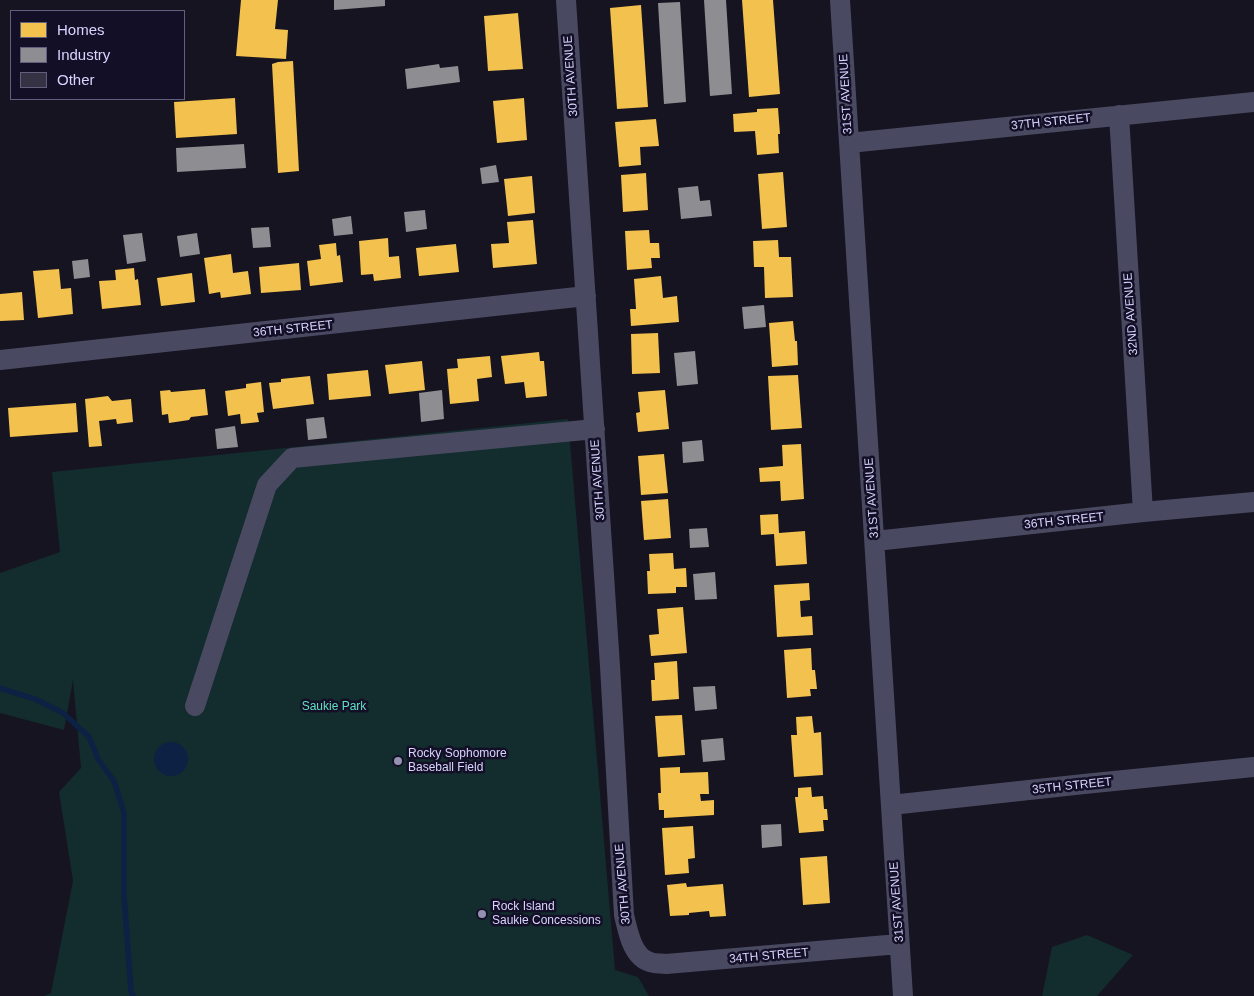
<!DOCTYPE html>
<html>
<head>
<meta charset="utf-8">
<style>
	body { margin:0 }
	#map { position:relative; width:1254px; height:996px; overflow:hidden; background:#161421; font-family:Arial,sans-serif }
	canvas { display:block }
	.legend { position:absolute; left:10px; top:10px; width:175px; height:90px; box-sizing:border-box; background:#130f26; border:1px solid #625e7d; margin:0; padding:6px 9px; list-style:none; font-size:15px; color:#d9d4ff }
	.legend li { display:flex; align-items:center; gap:10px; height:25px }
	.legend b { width:25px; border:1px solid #625e7d }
</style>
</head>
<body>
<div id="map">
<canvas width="1254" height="996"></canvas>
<ul class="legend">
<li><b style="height:14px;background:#f2c14e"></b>Homes</li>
<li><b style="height:14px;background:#8d8d92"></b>Industry</li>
<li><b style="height:14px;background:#343243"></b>Other</li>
</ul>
</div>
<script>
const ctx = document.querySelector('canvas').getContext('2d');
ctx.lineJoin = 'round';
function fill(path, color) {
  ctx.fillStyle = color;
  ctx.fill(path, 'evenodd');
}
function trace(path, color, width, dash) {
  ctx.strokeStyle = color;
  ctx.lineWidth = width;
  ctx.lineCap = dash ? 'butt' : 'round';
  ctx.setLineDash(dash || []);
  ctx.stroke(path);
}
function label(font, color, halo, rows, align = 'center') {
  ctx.font = font + ' Arial,sans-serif';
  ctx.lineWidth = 5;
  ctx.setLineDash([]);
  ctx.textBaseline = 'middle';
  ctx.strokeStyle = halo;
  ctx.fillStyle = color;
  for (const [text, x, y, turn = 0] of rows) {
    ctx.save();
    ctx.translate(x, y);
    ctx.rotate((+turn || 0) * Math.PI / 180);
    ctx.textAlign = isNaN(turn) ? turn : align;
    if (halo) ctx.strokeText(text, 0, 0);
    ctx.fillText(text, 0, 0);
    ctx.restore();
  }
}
const green = new Path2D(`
	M568,419L615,970L638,977L649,996H44L51,993L73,881L59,792L81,768L73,680L64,730L0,713V573L60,552L52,472Z
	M1087,935L1133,955L1097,996H1042L1052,947Z`);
const water = new Path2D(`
	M154 759a17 17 0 1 1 34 0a17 17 0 1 1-34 0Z`);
const homes = new Path2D(`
	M241,0H278L275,29L288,30L286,59L236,56Z
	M742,0H773L780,94L749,97Z
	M641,5L648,107L617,109L610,8Z
	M518,13L523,69L488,71L484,16Z
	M293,61L299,171L278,173L272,64L278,62Z
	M235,98L237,134L176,138L174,102Z
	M524,98L527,140L497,143L493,101Z
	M778,108L780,134H778L779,153L757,155L755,131L734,132L733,114L757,112V109Z
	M656,119L659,146L640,147L641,165L619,167L615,122Z
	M783,172L787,227L762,229L758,174Z
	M646,173L648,210L623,212L621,175Z
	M532,176L535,213L508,216L504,179Z
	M533,220L537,264L493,268L491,244L509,243L507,222Z
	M649,230L650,243H659L660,258H651L652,268L627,270L625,231Z
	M388,238L389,257L399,256L401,278L374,281L373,274L361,275L359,241Z
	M778,240L779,257H791L793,297L765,298L764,267H754L753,241Z
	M336,243L337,256L340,255L343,282L310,286L307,261L321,259L319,245Z
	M456,244L459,272L419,276L416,248Z
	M231,254L233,273L248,271L251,294L221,298L220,292L209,294L204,258Z
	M299,263L301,290L261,293L259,267Z
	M134,268L135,280L138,279L141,305L102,309L99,281L116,280L115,270Z
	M59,269L61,289L71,288L73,314L38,318L33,271Z
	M192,273L195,302L161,306L157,278Z
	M661,276L663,298L677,296L679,322L631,326L630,309H636L634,279Z
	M22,292L24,320L0,321V294Z
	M793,321L795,341H797L798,365L772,367L769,323Z
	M658,333L660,373L632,374L631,334Z
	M539,352L540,361H544L547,396L526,398L524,382L505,384L501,356Z
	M490,356L492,377L477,379L479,401L450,404L447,369L458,368L457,359Z
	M422,361L425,390L389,394L385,365Z
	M368,370L371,396L329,400L327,374Z
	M798,375L802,428L771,430L768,376Z
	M310,376L314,404L273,409L269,383L281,382V379Z
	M261,382L264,412L257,413L259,422L241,424L240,414L228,416L225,391L246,388V384Z
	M205,389L208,415L191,417L189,420L169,423L168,414L162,415L160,391L170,390L171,392Z
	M665,390L669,429L638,432L636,413L640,412L638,392Z
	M108,396L112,401L131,399L133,422L117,424L116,419L99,421L102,446L89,447L85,399Z
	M76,403L78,432L10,437L8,408Z
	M801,444L804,499L781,501L780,481L760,482L759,468L783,466L782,445Z
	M664,454L668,493L641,495L638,456Z
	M668,499L671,538L644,540L641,501Z
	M778,514L779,533L805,531L807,564L776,566L774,534L761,535L760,515Z
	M673,553L674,569L686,568L687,587H676V593L648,594L647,571H650L649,554Z
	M809,583L810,600L800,601L801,617L812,616L813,635L777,637L774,585Z
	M683,607L687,653L651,656L649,635L659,634L657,609Z
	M811,648L812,670H815L817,689H810L811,696L787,698L784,650Z
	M677,661L679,699L652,701L651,680H655L654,663Z
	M682,715L685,755L658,757L655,716Z
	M812,716L814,733L821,732L823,775L794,777L791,735H797L796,717Z
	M680,767V773L708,772L709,794H700L701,801L714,800V815L664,818V810H659L658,793H661L660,768Z
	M811,787L812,797L823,796L824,809H827L828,820H823L824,831L799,833L795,797H798V788Z
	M693,826L695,858L688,859L689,873L665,875L662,828Z
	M827,856L830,903L803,905L800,858Z
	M686,883L687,887L723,884L726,916L710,917L709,911L689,913V915L670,916L667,885Z`);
const industry = new Path2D(`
	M334,0H385V6L334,10Z
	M704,0H726L732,94L710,96Z
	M680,2L686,102L664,104L658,3Z
	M439,64L440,68L458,66L460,82L407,89L405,69Z
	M244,144L246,168L177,172L176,148Z
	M496,165L499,182L482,184L480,168Z
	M698,186L700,201L710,200L712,216L681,219L678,188Z
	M425,210L427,229L406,232L404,212Z
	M351,216L353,234L334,236L332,219Z
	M269,227L271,247L253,248L251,228Z
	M142,233L146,261L127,264L123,235Z
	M197,233L200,254L180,257L177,236Z
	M88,259L90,277L74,279L72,261Z
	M764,305L766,327L744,329L742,307Z
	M695,351L698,384L677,386L674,353Z
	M442,390L444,419L421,422L419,393Z
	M324,417L327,438L308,440L306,419Z
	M235,426L238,447L217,449L215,429Z
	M702,440L704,461L683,463L682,442Z
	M707,528L709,547L690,548L689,529Z
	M715,572L717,599L695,600L693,574Z
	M715,686L717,709L695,711L693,687Z
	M723,738L725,760L703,762L701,740Z
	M781,824L782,846L762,848L761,825Z`);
const stream = new Path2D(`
	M0,688L35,699L63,713L89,737L98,759L114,781L124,813V895L131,991L133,996`);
const building = new Path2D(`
	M479,908L486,909L485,919H479Z`);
const minor = new Path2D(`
	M566,0L610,666L624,915C628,931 632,957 650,962C655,964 661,963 666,964L899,944
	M840,0L903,996
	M1119,115L1143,512
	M849,143L1254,102
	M0,360L586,296
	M875,541L1143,512L1254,502
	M195,706L267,485L292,458L595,429
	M891,805L1084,784L1254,767`);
const markers = [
	[398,761,5,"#9591b1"],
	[482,914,5,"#9591b1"]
];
const streetNames = [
	["30TH AVENUE",571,76,-94],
	["31ST AVENUE",846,94,-93],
	["37TH STREET",1051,122,-6],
	["32ND AVENUE",1131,314,-94],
	["36TH STREET",293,329,-6],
	["30TH AVENUE",598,480,-94],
	["31ST AVENUE",872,498,-94],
	["36TH STREET",1064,521,-6],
	["35TH STREET",1072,786,-6],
	["30TH AVENUE",623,884,-95],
	["31ST AVENUE",897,902,-94],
	["34TH STREET",769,956,-5]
];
const parkNames = [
	["Saukie Park",334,707]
];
const poiNames = [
	["Rocky Sophomore",408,754],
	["Baseball Field",408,768],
	["Rock Island",492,907],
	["Saukie Concessions",492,921]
];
fill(green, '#132c2d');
fill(water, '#0d2144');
fill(homes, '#f2c14e');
fill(industry, '#8d8d92');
trace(stream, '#0d2144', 5.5);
fill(building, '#343243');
trace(minor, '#4a4962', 20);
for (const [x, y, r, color] of markers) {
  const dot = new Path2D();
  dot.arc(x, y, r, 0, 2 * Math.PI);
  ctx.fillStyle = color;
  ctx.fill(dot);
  trace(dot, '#130f26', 2);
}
label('12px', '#d9d4ff', '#130f26', streetNames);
label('12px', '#5fe0c0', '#130f26', parkNames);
label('12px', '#d9d4ff', '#130f26', poiNames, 'left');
</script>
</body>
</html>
